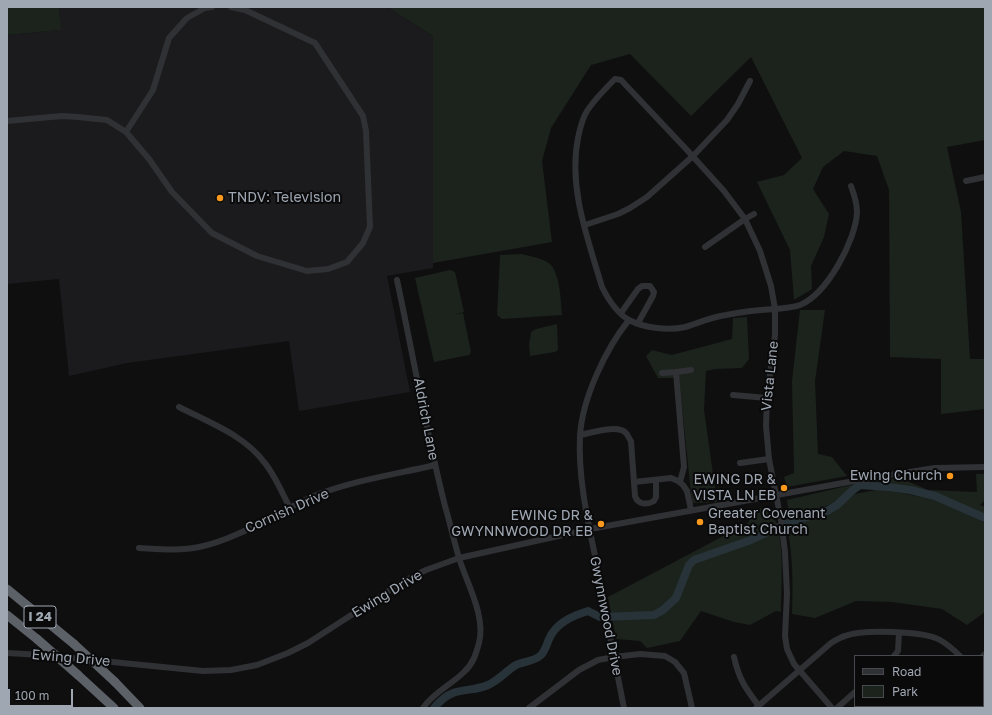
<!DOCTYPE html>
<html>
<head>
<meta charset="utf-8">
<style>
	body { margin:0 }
	#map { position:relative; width:992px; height:715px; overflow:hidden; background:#0f0f10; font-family:"Golos Text",sans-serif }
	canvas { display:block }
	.frame { position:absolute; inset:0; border:8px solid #9fa7b2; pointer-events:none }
	.legend { position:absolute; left:854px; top:655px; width:130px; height:52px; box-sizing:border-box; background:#0a0a0b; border:1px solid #46494e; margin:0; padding:5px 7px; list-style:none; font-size:12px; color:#9fa7b2 }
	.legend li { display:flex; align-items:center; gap:8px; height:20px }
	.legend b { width:20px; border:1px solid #46494e }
	.scale { position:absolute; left:8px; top:689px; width:65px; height:18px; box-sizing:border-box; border:2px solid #9fa7b2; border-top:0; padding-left:5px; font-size:12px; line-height:14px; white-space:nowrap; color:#9fa7b2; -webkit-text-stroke:3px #0a0a0b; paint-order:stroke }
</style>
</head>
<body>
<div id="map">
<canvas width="992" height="715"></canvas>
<div class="frame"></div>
<ul class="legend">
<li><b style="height:5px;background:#303135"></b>Road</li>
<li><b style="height:11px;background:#1b231c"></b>Park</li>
</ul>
<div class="scale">100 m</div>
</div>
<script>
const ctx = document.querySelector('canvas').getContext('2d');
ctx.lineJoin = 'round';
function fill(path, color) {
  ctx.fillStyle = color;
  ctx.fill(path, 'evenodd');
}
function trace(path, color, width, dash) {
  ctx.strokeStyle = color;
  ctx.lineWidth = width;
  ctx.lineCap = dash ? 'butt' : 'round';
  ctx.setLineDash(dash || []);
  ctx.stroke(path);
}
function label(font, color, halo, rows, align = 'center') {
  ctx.font = font + ' "Golos Text",sans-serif';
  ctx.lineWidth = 4;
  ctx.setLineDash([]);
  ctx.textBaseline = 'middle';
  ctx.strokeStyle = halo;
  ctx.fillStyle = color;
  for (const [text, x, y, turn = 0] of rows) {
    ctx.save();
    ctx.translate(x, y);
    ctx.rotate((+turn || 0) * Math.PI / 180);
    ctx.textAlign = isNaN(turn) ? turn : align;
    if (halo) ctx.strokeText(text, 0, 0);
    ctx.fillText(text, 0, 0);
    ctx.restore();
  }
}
const built = new Path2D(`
	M59,7H387L433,36L437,135L433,268L387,276L410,392L299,411L289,341L127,363L69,376L59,279L7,284V35L60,30Z`);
const green = new Path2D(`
	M7,7H59L61,30L7,35Z
	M387,7H985V140L947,147L961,212L970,359H985V409L941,414V359L890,357L889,190L877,156L844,151L823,167L813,189L829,214L824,237L811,266L812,289L794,300L790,250L757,182L784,175L802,158L751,57L691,116L630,54L591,65L551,128L542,161L552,242L433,263V36Z
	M521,254C529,256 543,258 550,264C560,274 561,301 562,315L502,319L497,315L500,255Z
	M450,270L455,272L464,312L452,315L463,313L471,352L469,355L434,362L415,278Z
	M800,310H825L815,381L818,454L832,457L847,476L787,487L784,477L794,473L792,381Z
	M747,317L749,359L742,368L715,369L706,371L704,410L717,502L692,503L679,378H658L646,356L652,350L672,355L732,339L733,318Z
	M557,324L558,350L555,352L530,356L529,345L531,332L536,329Z
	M976,474H985V500L980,505L985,507V516C958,500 887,474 857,485C850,488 844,496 838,500C823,509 806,514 790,520L787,500L868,481L900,478L928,490L977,492Z
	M881,489L936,500L968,514L985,523V612L967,625L942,609L892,602L856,601L815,618L792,614C793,586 793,558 788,531L793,526L834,511L855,494Z
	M760,508C764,509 769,510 771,513C786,530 781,589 781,612L776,611L750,625L734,622L701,611L680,641L647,648L640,641L616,639L608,597L748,523L753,511Z`);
const river = new Path2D(`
	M434,708C439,702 445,696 453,693C465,689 477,690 488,685C499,680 506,671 516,665C524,661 534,662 541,655C545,651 547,644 549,639C556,623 572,616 588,611L600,617L654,615L663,610L676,598L689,565L694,560L751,540L785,524L827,511L837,505L853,490L860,485L889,487L910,490L935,496L985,518`);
const minor = new Path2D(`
	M212,7L205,8L187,18L169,38L153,90L126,132L149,159L172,192L212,233L257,256L307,271L328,269L347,262L363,243L370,227L366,131L363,116L315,43L245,10L231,7
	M7,121L62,116L78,117L107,120L126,132
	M966,181L985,177
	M585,225L618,214L630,208L647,197L693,156L727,120L738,104L750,81
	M705,247L745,219L754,214
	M397,280C413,355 426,431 445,506C450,523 454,541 459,558C467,584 486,616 479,643C476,654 473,664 464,672C451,685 434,692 423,708
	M621,313L638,289L642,286H650L654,292L653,296L638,323
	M662,373L676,372
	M733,395L767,398
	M179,407C208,422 244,435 264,462C275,475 282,493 290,508
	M580,435C591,433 618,424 626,433C628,435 629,439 631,441L635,496C638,505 647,505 654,501L656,497V480
	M740,463L769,459
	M634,482L671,478L678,481L683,485L687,491L691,510
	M680,482L684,467L676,372L691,370
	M139,548C159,549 180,551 199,547C240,539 281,509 319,494C356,480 397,474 435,465
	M7,653L42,655L203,671L231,670L257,665L288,653L308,643L404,581L426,570L459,558L590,529L865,479L935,468L985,467
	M894,656L898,651L899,633
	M983,656L985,654
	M734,657C739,679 745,688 759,706
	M529,708L579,670L598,660L614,657L640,654L665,656L675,662L684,673L692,708
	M624,708C614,657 604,607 595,556C587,517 578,476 580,436C582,399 606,348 629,320
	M756,708L831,643C836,640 841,637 845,636C863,629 924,631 940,640C947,644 954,650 960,656
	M832,708L794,664L787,649L785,636L787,594L785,552L781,520L769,459L766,426L767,398L775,335V309L771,286L760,251L745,219L724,191L687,150L621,80L615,79C605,89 594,100 587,111C582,119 580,128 578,138C568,188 588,239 602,287C608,299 617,313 629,320C644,328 669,331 685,327C699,323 711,317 726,315C741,312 758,310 774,309C783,308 792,308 800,305C827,294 856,240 857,212C857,203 854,194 851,186
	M837,708L855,692
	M923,708L926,706`);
const highway = new Path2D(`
	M7,589L74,644
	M7,615L37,639
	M78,675L114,708
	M115,682L140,708`);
const highwayBridge = new Path2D(`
	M37,639L78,675
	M74,644L115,682`);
const markers = [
	[220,198,4,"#f99a1e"],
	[950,476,4,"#f99a1e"],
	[784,488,4,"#f99a1e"],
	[700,522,4,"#f99a1e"],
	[601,524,4,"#f99a1e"]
];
const shields = [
	[40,617,32]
];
const shieldNames = [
	["I 24",40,617]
];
const poiNames = [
	["TNDV: Television",228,198,"left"],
	["Ewing Church",942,476],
	["EWING DR &",776,480],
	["VISTA LN EB",776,496],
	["Greater Covenant",708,514,"left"],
	["Baptist Church",708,530,"left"],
	["EWING DR &",593,516],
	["GWYNNWOOD DR EB",593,532]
];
const streetNames = [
	["Vista Lane",770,376,-84],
	["Aldrich Lane",426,419,79],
	["Cornish Drive",287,511,-24],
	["Ewing Drive",387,594,-31],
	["Gwynnwood Drive",606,616,79],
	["Ewing Drive",71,658,5]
];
fill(built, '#1b1b1d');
fill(green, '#1b231c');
trace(river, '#283339', 8);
trace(minor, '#303135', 6);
trace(highway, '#5c6067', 9);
trace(highwayBridge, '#5c6067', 9);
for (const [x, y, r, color] of markers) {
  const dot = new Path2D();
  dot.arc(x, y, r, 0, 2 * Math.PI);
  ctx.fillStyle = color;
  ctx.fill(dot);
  trace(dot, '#0a0a0b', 1.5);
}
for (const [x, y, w] of shields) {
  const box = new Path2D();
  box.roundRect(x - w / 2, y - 11, w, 22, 3);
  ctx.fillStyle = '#0a0a0b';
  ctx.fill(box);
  trace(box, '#9fa7b2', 1);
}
label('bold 13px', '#9fa7b2', null, shieldNames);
label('14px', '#9fa7b2', '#0a0a0b', poiNames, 'right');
label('14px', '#9fa7b2', '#0a0a0b', streetNames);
</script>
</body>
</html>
